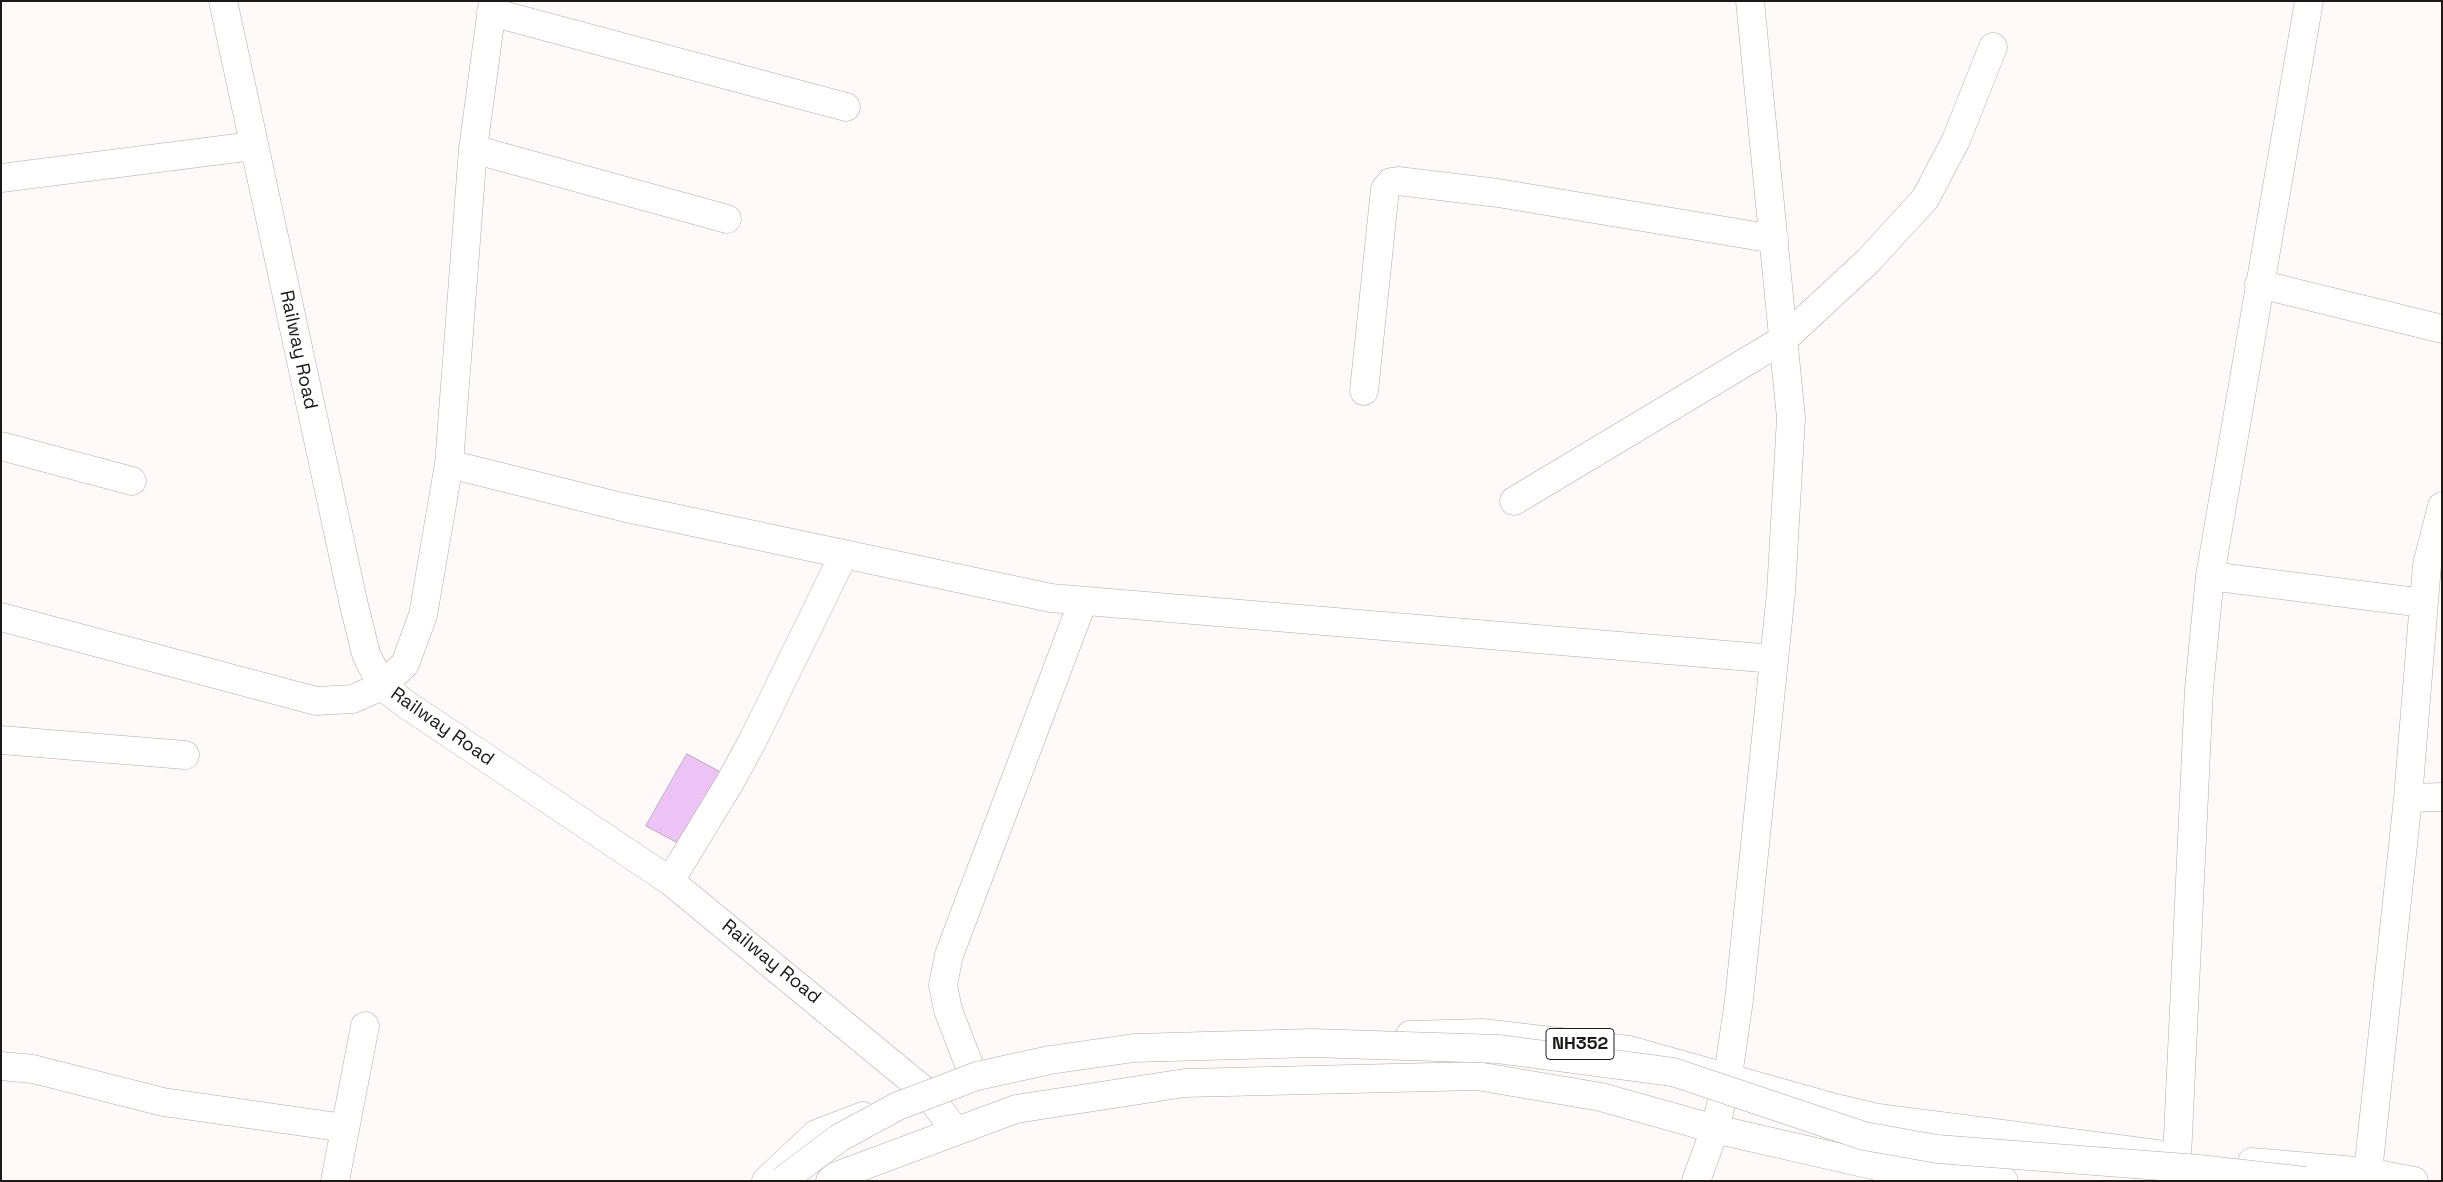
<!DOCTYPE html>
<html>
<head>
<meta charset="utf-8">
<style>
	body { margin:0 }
	#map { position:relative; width:2443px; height:1182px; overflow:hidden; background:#fffaf9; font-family:"Space Grotesk",sans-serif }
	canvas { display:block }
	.frame { position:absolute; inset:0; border:2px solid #1d1918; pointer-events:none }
</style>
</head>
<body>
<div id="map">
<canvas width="2443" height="1182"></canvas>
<div class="frame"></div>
</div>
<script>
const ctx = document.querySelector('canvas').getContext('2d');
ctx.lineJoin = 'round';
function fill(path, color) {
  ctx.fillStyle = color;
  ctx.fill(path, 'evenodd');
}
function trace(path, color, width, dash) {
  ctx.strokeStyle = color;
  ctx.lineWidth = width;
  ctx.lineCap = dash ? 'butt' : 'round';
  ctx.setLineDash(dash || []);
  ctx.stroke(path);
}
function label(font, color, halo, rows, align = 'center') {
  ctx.font = font + ' "Space Grotesk",sans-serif';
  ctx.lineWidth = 4;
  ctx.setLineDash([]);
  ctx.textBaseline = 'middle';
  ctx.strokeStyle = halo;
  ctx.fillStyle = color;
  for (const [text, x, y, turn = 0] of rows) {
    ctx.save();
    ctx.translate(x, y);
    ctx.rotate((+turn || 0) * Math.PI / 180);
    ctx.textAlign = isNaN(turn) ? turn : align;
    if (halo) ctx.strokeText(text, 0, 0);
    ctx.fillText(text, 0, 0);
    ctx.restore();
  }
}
const building = new Path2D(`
	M687,754L730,777L689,849L646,826Z`);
const minor = new Path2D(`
	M223,1L353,601L366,654L382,686L407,705L670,881L926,1092L956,1131
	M491,12L846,107
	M473,149L727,219
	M1,178L253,146
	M2259,284L2442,329
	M1364,391L1385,189L1391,182L1398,181L1498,193L1774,239
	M1,446L132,481
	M449,464L622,507L1051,598L1774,659
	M1514,501L1784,339L1868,261L1925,199L1956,140L1993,47
	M2210,576L2424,603
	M1,617L316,701L353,699L382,686L405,664L423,615L449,464L473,149L493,1
	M1,740L185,755
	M2408,798L2442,797
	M670,881L729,784L753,740L844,554
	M1,1066L33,1069L163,1102L345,1128
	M973,1075L948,1010L943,985L949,955L1083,601
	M2177,1157L2199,689L2210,576L2309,1
	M2368,1172L2408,798L2427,565L2442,506
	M335,1181L365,1026
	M1696,1181L1715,1129L1728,1076L1739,1000L1781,592L1791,418L1750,1`);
const highway = new Path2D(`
	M1410,1035L1482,1033L1629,1050L1828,1106L1878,1118L2157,1154
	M2252,1162L2368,1172L2414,1181
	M766,1181L816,1134L863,1116
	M830,1181L836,1176L1016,1109L1185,1083L1477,1076L1601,1097L1715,1129L1885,1168L2004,1181`);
const majorBridge = new Path2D(`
	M782,1181L839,1138L898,1106L977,1076L1050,1060L1134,1048L1312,1043L1498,1049L1673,1072L1864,1136L1937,1149L2199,1169L2305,1181`);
const shields = [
	[1580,1044,68]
];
const shieldNames = [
	["NH352",1580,1044]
];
const streetNames = [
	["Railway Road",298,350,78],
	["Railway Road",442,727,35],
	["Railway Road",771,962,39]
];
fill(building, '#edc3f7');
trace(building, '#b2acb4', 1);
trace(minor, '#b2a9a5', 29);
trace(highway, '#b2a9a5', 29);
trace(minor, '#fff', 28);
trace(highway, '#fff', 28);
trace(majorBridge, '#b2a9a5', 29, []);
trace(majorBridge, '#fff', 28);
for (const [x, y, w] of shields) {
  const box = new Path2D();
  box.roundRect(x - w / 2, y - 15.5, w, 31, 4);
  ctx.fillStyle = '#fff';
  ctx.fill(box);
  trace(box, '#1d1918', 1);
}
label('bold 18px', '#1d1918', null, shieldNames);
label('19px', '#1d1918', '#fff', streetNames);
</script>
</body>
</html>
